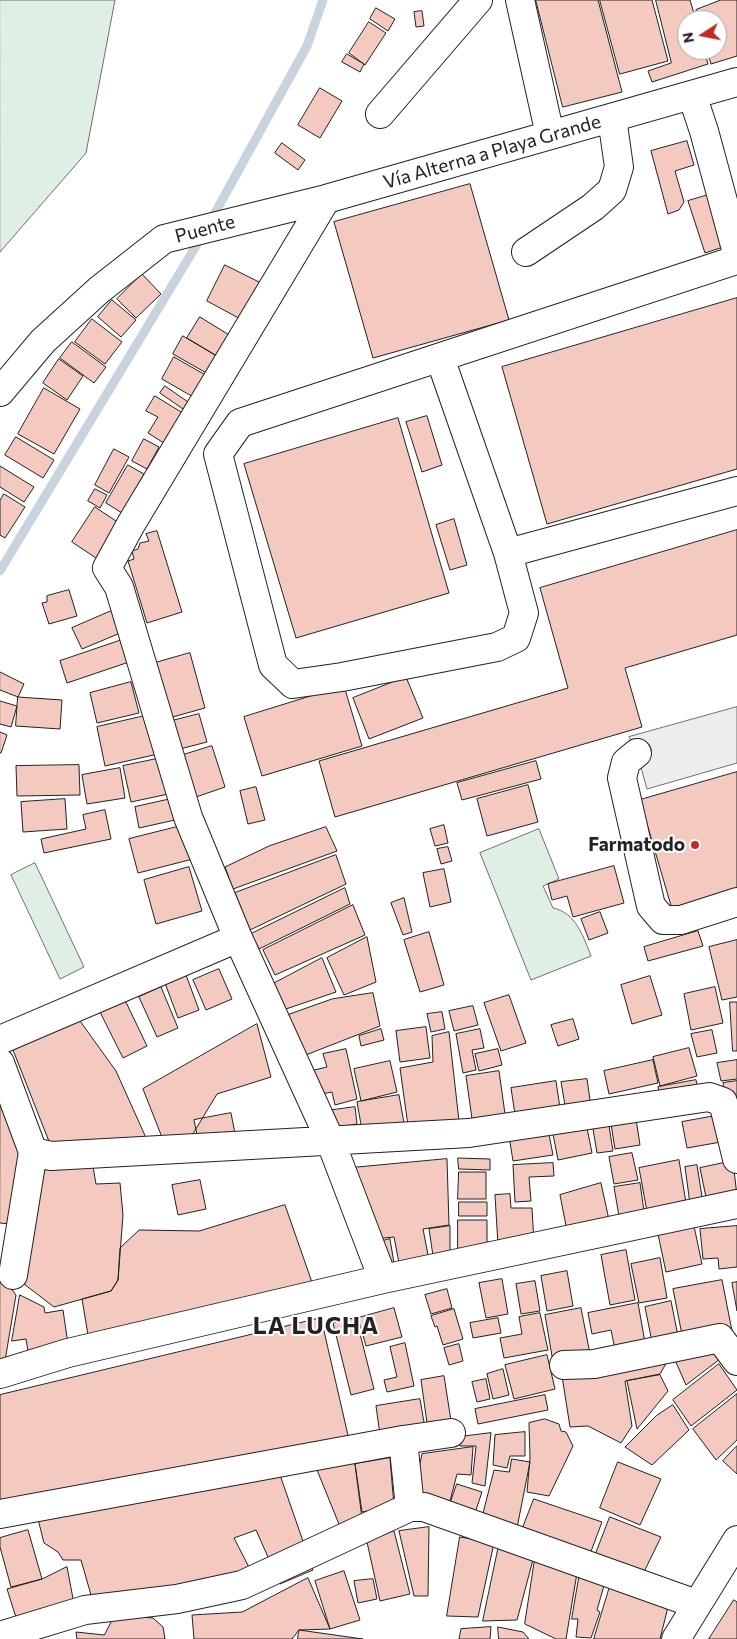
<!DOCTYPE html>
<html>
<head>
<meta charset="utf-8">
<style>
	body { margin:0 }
	#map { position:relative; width:737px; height:1639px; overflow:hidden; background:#fff; font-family:Commissioner,sans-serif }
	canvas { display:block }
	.north { position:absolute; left:677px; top:10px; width:50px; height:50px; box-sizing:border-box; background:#fff; border:1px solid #a7a7a7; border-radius:50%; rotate:259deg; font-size:14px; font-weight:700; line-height:20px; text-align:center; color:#222 }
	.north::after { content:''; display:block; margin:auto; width:18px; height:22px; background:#c62828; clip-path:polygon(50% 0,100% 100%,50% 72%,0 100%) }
</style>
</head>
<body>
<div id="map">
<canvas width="737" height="1639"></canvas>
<div class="north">N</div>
</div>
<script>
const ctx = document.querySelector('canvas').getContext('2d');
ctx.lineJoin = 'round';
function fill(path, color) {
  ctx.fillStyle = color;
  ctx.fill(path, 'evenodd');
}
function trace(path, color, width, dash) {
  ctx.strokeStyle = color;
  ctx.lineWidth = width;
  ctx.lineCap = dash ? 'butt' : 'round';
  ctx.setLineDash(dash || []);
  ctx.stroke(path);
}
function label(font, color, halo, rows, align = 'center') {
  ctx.font = font + ' Commissioner,sans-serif';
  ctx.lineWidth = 4;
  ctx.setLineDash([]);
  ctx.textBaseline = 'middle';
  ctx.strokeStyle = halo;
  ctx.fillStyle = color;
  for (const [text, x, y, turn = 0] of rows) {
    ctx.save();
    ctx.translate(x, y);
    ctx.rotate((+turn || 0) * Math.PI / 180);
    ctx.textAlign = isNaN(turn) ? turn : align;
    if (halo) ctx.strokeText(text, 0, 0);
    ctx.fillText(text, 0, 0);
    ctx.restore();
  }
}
const green = new Path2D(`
	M0,0H115L86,153L0,252Z
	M539,829L559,879L543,886L553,908C576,913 583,936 591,956L531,980L480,853Z
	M35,863L84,967L60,979L11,875Z`);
const parking = new Path2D(`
	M737,707V763L647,789L637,753L629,737Z`);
const stream = new Path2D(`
	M210,222L307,46L323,0
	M0,571L202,236`);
const building = new Path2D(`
	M536,0H598L622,92L563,107Z
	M600,0H652L668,61L620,74Z
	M656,0H690L696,20H687V50H704L708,64L652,82L648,71L671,63Z
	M721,0H737V56L711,64L707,50H717V20H699L696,10Z
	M376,8L395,19L388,31L370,19Z
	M422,11L424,26L416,27L414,12Z
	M369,22L386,33L365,65L349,53Z
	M347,54L364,64L360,72L342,62Z
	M320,88L342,101L320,138L298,125Z
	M687,141L694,165L675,171L684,202L679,210L668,214L651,151Z
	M282,143L305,160L298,170L275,153Z
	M470,184L509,320L373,358L334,222Z
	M708,195L726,246L705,253L688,201Z
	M225,265L265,285L246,322L207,301Z
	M142,274L161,294L136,318L117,299Z
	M737,298V469L547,524L502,367Z
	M112,300L136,320L121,337L98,317Z
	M200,317L234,338L222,359L187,338Z
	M92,319L122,342L105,364L75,342Z
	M183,336L220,358L210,375L173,354Z
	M72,342L106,367L94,383L60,358Z
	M174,357L209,377L195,398L162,379Z
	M59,359L83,376L67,400L43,383Z
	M165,386L188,402L183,409L160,393Z
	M44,388L80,409L54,454L18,434Z
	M155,396L186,415L167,445L148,433L158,417L146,411Z
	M427,416L442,465L422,472L406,422Z
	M398,418L449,593L296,638L244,464Z
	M16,437L54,460L43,478L5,455Z
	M144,439L159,447L147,469L132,461Z
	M114,449L129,457L109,493L95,485Z
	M128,465L144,474L122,513L106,503Z
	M0,466L34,487L24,502L0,487Z
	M95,489L107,495L100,508L88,501Z
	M4,494L25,507L5,538L0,535V501Z
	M95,507L122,525L99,560L72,542Z
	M454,519L467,565L450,570L436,525Z
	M737,530V635L625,668L642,727L335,817L319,761L568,688L540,588Z
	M157,531L182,612L147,623L128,561L134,559L132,551L138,549L140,543L149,541L146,534Z
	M69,590L77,616L49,624L42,603L47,602V596Z
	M116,609L125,631L82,649L72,628Z
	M125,639L132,661L67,683L60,661Z
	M190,653L205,708L169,718L155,663Z
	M0,672L24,684L18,697L0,690Z
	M406,677L423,718L369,739L353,698Z
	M131,682L139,713L97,723L90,693Z
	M344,686L362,746L262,776L244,717Z
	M18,697L62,700L60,729L16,726Z
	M0,701L17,706L11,727L0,724Z
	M199,714L207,742L176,750L168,722Z
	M149,715L158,754L105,766L97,727Z
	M0,732L7,735L1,753H0Z
	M212,746L225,787L193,798L180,756Z
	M166,757L173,793L131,802L123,766Z
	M536,761L541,779L462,800L457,783Z
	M79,765L80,795L17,796L16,766Z
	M120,768L125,798L87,804L82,775Z
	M737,772V890L672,909L640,800Z
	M528,785L538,822L487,836L477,799Z
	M256,787L265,820L248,824L240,791Z
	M65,799L67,829L23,832L21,802Z
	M171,799L175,820L139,828L135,807Z
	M105,810L111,839L44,853L41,839L86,829L83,815Z
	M185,825L193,859L138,873L129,839Z
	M444,825L448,843L435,846L430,829Z
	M326,827L337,851L233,889L225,867L269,846Z
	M448,847L452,861L441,864L437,849Z
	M336,855L346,884L250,930L235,893Z
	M614,866L624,903L573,917L567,896L552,900L548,884Z
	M189,867L202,911L156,924L144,880Z
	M444,869L451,902L430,907L423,873Z
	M345,888L350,904L259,949L251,934Z
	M404,898L412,932L403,935L391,903Z
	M353,905L365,935L275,975L263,950Z
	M600,912L608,933L589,940L581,919Z
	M698,931L703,946L648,961L644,947Z
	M429,932L444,985L420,992L404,940Z
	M367,937L376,982L344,995L327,958Z
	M737,940V997L722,1000L709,947Z
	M322,958L336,992L283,1010L271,985Z
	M219,969L232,999L206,1010L193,980Z
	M186,975L199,1010L178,1018L165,983Z
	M650,976L662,1015L632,1024L621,985Z
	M161,987L178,1028L157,1037L139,997Z
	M715,987L723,1023L691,1030L684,994Z
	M373,993L380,1026L298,1058L284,1016L332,999Z
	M509,995L526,1043L501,1051L484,1003Z
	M124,998L147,1046L123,1058L99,1010Z
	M730,1002H737V1051H733Z
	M473,1006L478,1025L454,1031L449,1011Z
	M442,1012L445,1029L431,1032L427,1014Z
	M573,1019L579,1039L558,1046L551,1025Z
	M80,1021L116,1071L147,1140L52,1149L13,1050Z
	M257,1024L271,1077L217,1094L191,1137L167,1150L143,1089Z
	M426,1027L430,1058L400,1062L396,1031Z
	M381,1029L384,1040L361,1046L359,1036Z
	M480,1029L484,1048L472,1050L476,1070L463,1073L456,1034Z
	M712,1030L717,1053L697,1057L691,1034Z
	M449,1032L459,1121L408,1126L400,1068L433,1062L432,1036Z
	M689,1048L697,1076L660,1086L653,1057Z
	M346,1049L357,1099L335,1105L332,1092L316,1095L306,1072L327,1067L323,1054Z
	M498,1049L502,1065L479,1071L475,1054Z
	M653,1060L658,1083L609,1094L604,1071Z
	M737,1060V1079L721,1081L717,1063Z
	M390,1061L397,1092L361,1101L354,1069Z
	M499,1071L506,1121L473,1126L466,1076Z
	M587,1079L591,1107L566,1111L561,1082Z
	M696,1080L699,1093L661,1101L658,1087Z
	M556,1081L561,1115L516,1121L511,1088Z
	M737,1081V1104L727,1106L723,1083Z
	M0,1093L22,1160L21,1225L0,1223Z
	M399,1095L404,1123L362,1130L357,1102Z
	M355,1107L357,1124L329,1129L326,1111Z
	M231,1113L238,1149L201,1155L194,1120Z
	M715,1116L721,1142L687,1148L682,1122Z
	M636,1119L640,1145L615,1149L611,1124Z
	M586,1123L592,1153L558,1160L552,1129Z
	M609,1126L613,1151L597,1153L593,1129Z
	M548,1129L553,1155L513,1161L509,1136Z
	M632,1153L638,1180L614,1184L609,1157Z
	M458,1158L490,1159V1170L459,1169Z
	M447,1159L449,1225L423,1229L429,1260L400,1268L394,1237L373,1239L351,1168Z
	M679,1160L687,1209L648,1217L639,1168Z
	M92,1161L96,1184L120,1183L123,1215L118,1280L111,1291L54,1307L24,1284L45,1166Z
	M733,1161L737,1196L707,1202L700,1168Z
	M553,1163L554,1176L529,1177L531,1201L515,1202L513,1165Z
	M697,1165L703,1203L690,1204L685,1167Z
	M459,1172H486V1199H458Z
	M200,1180L206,1209L178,1215L172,1185Z
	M601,1183L609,1220L567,1231L560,1195Z
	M640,1183L645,1218L620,1222L614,1187Z
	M510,1194L511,1208H532L534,1243L498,1245L495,1195Z
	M459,1202H487V1216H459Z
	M285,1205L314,1288L92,1359L82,1299L111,1291L118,1280L120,1248L139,1230L199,1231Z
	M458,1220H487V1249H458Z
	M450,1226V1255L433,1256L429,1229Z
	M694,1226L702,1264L666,1272L658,1234Z
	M737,1226V1267L719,1269L718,1258L703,1259L700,1229Z
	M390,1239L395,1269L375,1243Z
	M626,1250L635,1300L610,1305L601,1255Z
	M660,1258L667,1298L639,1303L631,1264Z
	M567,1271L573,1306L547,1311L541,1276Z
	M0,1274L16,1295L3,1373L0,1374Z
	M502,1279L508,1314L486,1318L479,1283Z
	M722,1280L732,1331L683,1340L673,1289Z
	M535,1281L540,1311L521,1314L516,1284Z
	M737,1282V1311L732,1283Z
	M447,1289L452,1308L431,1314L425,1295Z
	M20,1295L44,1307L45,1313L63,1310L68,1344L37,1348L40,1368L31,1369L26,1339L12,1341Z
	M671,1301L679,1341L653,1347L645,1307Z
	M638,1303L646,1348L616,1354L611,1330L592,1334L588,1313Z
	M394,1308L402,1337L366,1346L358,1318Z
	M581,1308L590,1354L553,1362L545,1315Z
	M454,1309L463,1339L443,1345L437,1326L435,1327L431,1316Z
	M540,1313L548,1350L504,1358L500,1338L522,1334L519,1317Z
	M321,1318L350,1444L0,1508V1395Z
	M356,1318L374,1389L351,1395L333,1323Z
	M498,1318L501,1333L473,1338L470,1323Z
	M708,1342L720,1359L686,1385L671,1351Z
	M405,1343L414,1386L387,1392L384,1380L397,1377L390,1347Z
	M459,1344L463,1361L449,1365L444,1348Z
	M547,1355L555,1389L514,1399L505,1365Z
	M671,1355L660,1374L625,1381L632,1426L621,1443L588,1426L570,1427L562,1376Z
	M719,1364L737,1390L691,1426L673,1400Z
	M503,1369L509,1395L493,1399L487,1374Z
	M660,1375L668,1391L637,1429L627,1381Z
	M444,1376L452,1427L428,1430L421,1380Z
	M486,1379L490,1399L477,1402L472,1382Z
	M737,1394V1440L716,1460L693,1429Z
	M545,1395L548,1410L478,1424L475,1409Z
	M420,1399L426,1434L381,1442L376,1406Z
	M673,1405L689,1430L652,1465L625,1447L656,1416Z
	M545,1419L559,1424L561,1431L566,1432L573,1446L549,1496L527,1492L530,1458L529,1423Z
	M525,1432V1456H510L507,1468L493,1465L495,1435Z
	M491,1433L485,1486L472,1483L476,1446H460L459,1437Z
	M737,1446V1474L723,1461Z
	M473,1447L471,1475L457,1474L448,1509L412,1500L422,1454Z
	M390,1458L394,1506L362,1512L355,1464Z
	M512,1459L530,1462L516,1533L480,1525L494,1470L509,1472Z
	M348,1461L355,1464L363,1526L343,1534L317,1470Z
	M618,1462L661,1479L640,1525L600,1508Z
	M279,1472L313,1570L280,1584L256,1530L234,1538L255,1579L95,1609L81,1560H63L58,1552L44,1543L38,1519Z
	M457,1484L482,1492L473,1519L447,1513Z
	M534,1499L602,1522L590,1554L522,1530Z
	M610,1517L661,1537L642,1576L595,1556Z
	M429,1527L428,1596H414L399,1531Z
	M28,1530L42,1579L11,1587L0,1547V1538Z
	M394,1531L410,1594L380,1601L367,1542Z
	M460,1537L494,1543L478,1617L447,1616Z
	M499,1545L534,1556L517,1620L483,1621Z
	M535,1559L578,1567L566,1639H556L525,1624Z
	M67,1567L75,1609L20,1630L7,1589L42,1579Z
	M344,1571L360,1620L330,1629L315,1581Z
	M580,1572L605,1582L597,1610L600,1612L591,1638L576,1637L578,1619H572Z
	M308,1578L330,1629L299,1630L292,1639H194L192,1615L242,1612Z
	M373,1579L377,1599L358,1603L354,1581Z
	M611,1583L668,1607L660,1639H594Z
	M734,1600L737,1602V1639H709Z
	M115,1615L153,1618L163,1627L165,1639H77L76,1632L104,1635Z
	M491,1627L490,1639H459L461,1629Z
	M498,1627L523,1632L529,1639H499Z
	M299,1630L363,1639H298Z`);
const minor = new Path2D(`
	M520,0L550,135
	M380,114L478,0
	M326,199L131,524L107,568L119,587L188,817L238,938L330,1140L383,1279
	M526,252L593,207L612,190L619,167L612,118
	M440,358L508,553L524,613L516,638L497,647L342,677L293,684L273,665L218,454L240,423L733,261L736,249L704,131L692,95
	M0,392L43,341L99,290L164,239L326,199L737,82
	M508,553L737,491
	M637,753L626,762L622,778L651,906L663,920H681L737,902
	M0,1040L238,938
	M0,1063L33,1152L51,1156L469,1133L709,1097L723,1102L737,1159
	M13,1275L33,1152
	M564,1365L594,1364L720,1338L737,1361
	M0,1374L68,1353L383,1279L737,1204
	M403,1440L410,1507
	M0,1514L403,1440L451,1433
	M0,1636L85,1610L177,1599L242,1585L410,1507H424L696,1604
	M676,1639L737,1540`);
const markers = [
	[695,845,5,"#c62828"]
];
const streetNames = [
	["Vía Alterna a Playa Grande",492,152,-16],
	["Puente",205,229,-15]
];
const poiNames = [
	["Farmatodo",685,845]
];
const districtNames = [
	["LA LUCHA",316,1326]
];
fill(green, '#e0efe3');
trace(green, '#6f6f6f', 1);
fill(parking, '#ededed');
trace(parking, '#6f6f6f', 1);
trace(stream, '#c7d3dd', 9);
fill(building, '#f3c9c0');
trace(building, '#222', 1);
trace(minor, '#222', 30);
trace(minor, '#fff', 28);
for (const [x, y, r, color] of markers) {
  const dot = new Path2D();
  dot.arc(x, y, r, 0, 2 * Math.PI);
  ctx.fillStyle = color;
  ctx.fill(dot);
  trace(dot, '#fff', 2);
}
label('19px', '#222', '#fff', streetNames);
label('bold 19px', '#222', '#fff', poiNames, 'right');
ctx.letterSpacing = '1px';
label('bold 24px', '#222', '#fff', districtNames);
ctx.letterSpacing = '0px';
</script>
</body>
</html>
